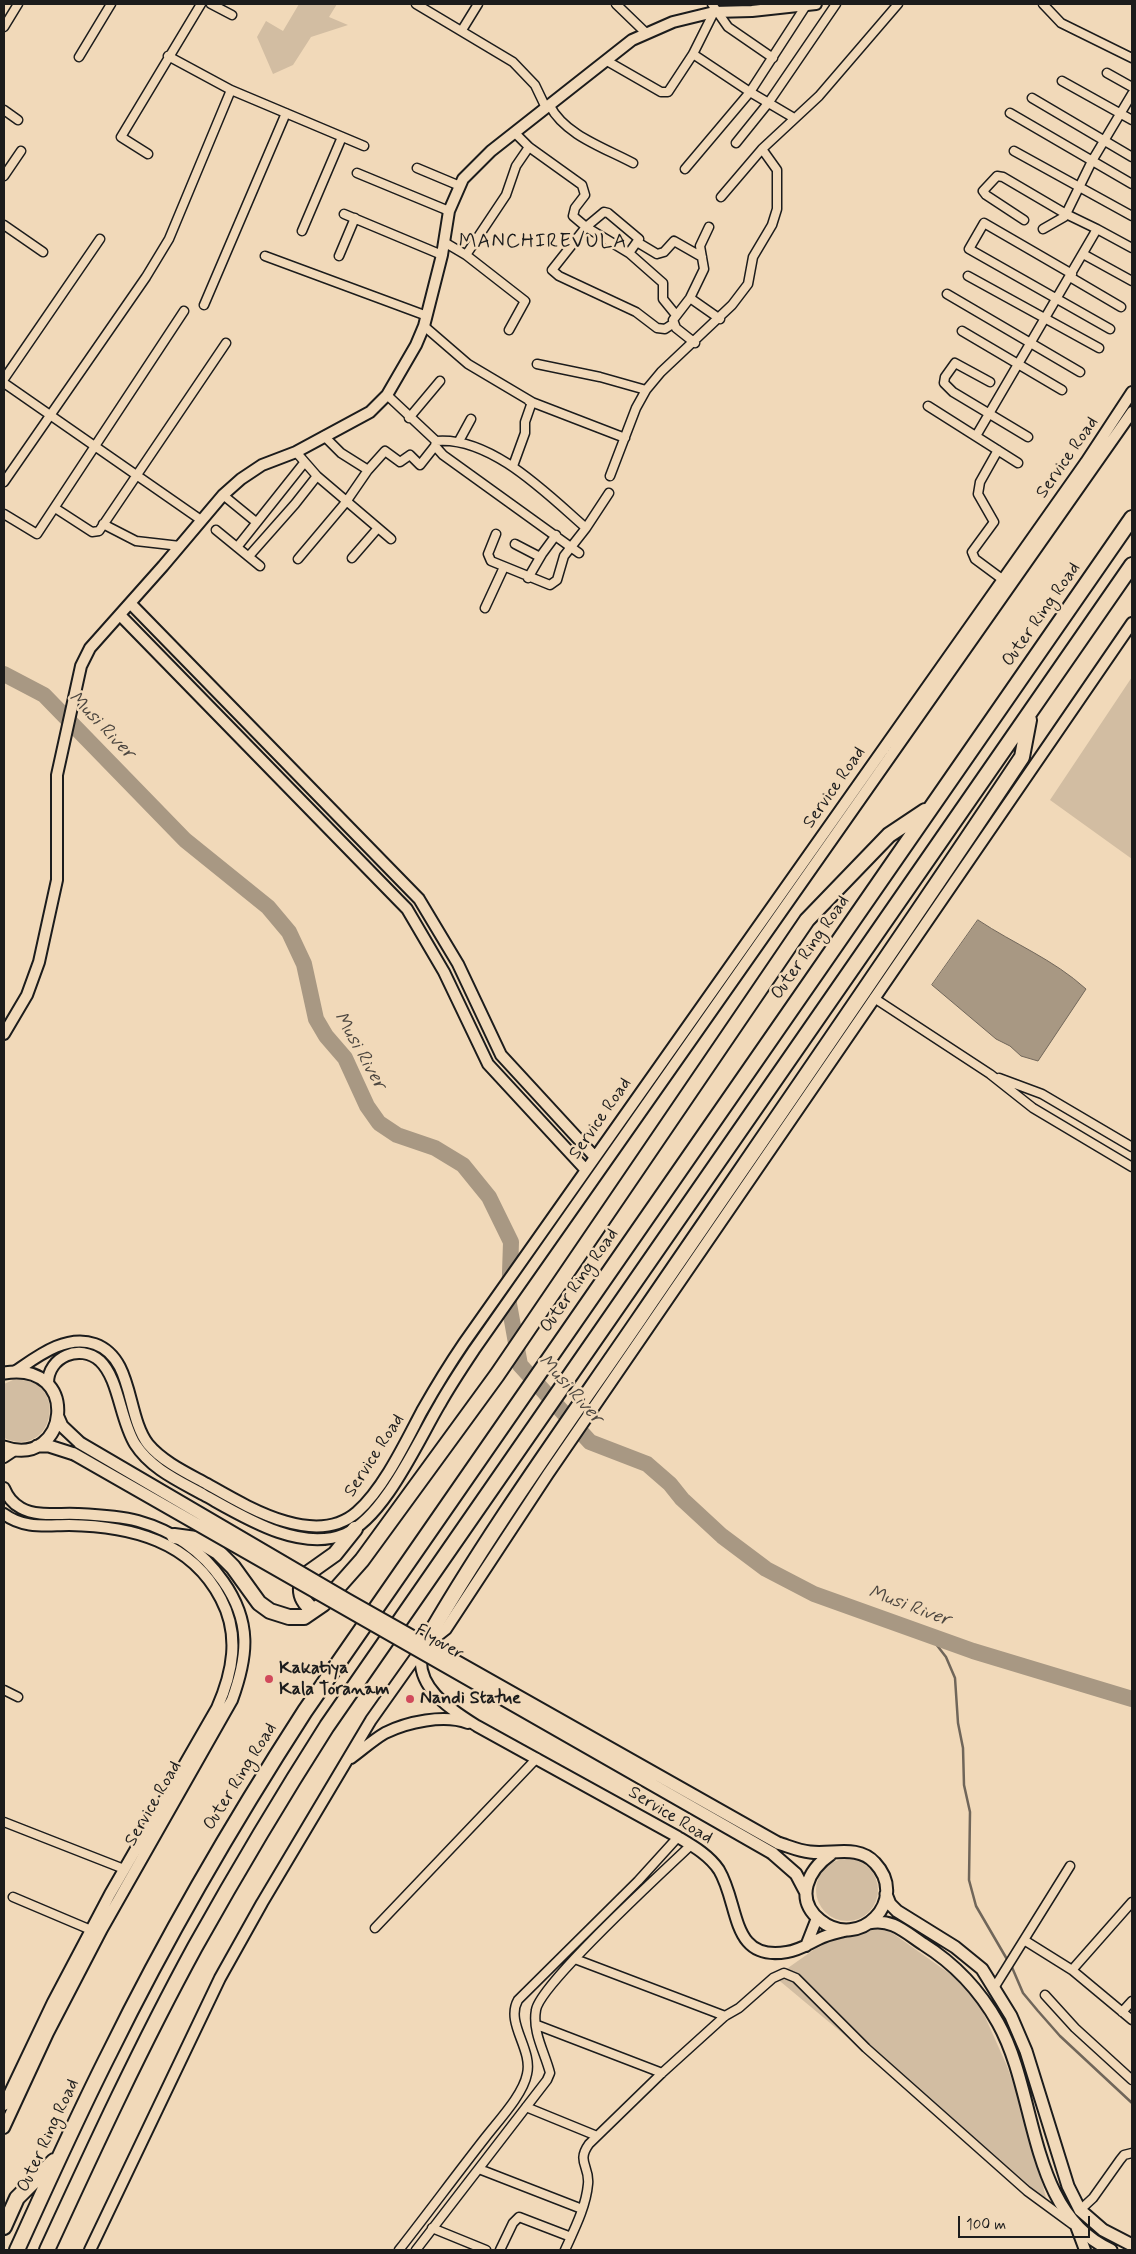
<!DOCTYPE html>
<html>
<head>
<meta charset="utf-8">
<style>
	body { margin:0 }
	#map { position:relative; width:1136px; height:2254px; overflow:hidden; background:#f1d9b9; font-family:Mynerve,sans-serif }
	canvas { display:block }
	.frame { position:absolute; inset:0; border:5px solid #1c1c1c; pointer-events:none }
	.scale { position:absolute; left:958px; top:2216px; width:132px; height:22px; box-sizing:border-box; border:2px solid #1c1c1c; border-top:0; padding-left:6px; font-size:15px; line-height:18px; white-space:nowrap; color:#1c1c1c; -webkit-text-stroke:4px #f1d9b9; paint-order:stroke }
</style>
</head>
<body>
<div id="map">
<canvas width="1136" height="2254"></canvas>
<div class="frame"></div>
<div class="scale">100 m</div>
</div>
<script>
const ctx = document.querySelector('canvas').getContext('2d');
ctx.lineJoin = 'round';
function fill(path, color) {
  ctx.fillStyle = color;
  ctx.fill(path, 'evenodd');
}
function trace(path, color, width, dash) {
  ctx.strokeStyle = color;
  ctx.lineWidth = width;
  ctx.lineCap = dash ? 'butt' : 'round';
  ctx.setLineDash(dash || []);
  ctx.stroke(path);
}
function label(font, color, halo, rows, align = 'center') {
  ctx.font = font + ' Mynerve,sans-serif';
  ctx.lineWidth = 5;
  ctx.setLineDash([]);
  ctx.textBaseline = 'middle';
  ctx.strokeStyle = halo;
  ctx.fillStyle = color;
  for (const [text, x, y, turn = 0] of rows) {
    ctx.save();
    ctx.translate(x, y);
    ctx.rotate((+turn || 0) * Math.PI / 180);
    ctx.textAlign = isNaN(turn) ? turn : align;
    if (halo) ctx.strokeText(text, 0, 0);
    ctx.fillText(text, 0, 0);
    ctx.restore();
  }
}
const green = new Path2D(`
	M299,4H337L329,17L348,25L311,37L293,65L273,74L257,37L266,21L283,31Z
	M1132,677V859L1050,800Z
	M13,1380C70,1375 56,1461 4,1438V1384Z
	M816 1890a31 31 0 1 1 62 0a31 31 0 1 1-62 0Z
	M881,1925L963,1983L982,2010L1007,2066L1027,2122L1046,2198L1028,2188L775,1977L832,1937Z`);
const water = new Path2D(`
	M978,920C1014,944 1053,959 1086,989L1038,1061L1021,1056L1010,1046L996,1039L932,985Z`);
const stream = new Path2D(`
	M929,1635L946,1657L955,1678L958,1723L963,1748L964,1785L970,1812L969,1880L976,1906L1008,1961
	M1011,1965L1023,1993L1038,2011L1060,2036L1132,2103`);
const river = new Path2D(`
	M4,674L44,695L185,840L268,907L289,932L304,964L316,1019L326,1036L345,1058L367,1106L379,1123L397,1135L435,1148L463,1165L489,1197L511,1242L509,1304L520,1365L590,1442L647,1464L670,1484L682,1499L722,1536L766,1569L814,1594L973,1651L1132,1699`);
const street = new Path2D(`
	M211,4L232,15
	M416,4L513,62L535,85L546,108
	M616,4L646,33
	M712,4L728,27L773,58
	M1043,4L1061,23L1132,58
	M4,27L18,4
	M462,30L478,4
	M693,54L750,92L794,118
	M168,56L231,90L364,146
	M79,57L111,4
	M607,61L661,92H668L693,54L714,12
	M1107,73L1132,87
	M1062,81L1132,120
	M1032,98L1132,157
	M550,106C565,135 605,148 633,163
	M4,110L18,120
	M1010,113L1132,184
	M515,133L529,147L582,185L585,195L575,208L573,216L586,227L629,253L663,283V299L676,315
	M736,143L769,102L836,4
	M1014,151L1132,216
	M148,154L121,137L201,4
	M417,168L460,186
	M685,169L750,92L807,4
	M357,173L449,211
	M4,176L21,151
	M721,197L762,149L819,96L898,4
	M344,214L442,255
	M1024,220L986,195L983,191L997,176L1003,177L1066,214L1064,217L1043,229
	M4,225L43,252
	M1097,229L1132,248
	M302,231L342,137
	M444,242L466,255L525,301L509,330
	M637,242L657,254L664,252L674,241L702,257
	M629,253L639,239L608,213L604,212L586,227L552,270L559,276L636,312L657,328L665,329L674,323
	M1083,254L1132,281
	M466,255L506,195L516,166L529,147
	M265,256L427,316
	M339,256L355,218
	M1072,274L984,223L969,249L1110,329
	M968,276L1099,348
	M1070,277L1121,307
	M947,294L1080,372
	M690,298L720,319
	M204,305L286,113
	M424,326L468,364L532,402L525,422V433L513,466
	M962,331L1062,390
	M695,343L676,328L673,320L690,298L704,269L700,246L709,227
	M537,364L600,377L646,390L661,372L732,305L748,284L753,257L772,225L777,209V170L762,149
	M4,379L100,239
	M990,382L955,363L945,377L944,383L953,392L1028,437
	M4,383L201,520
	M387,395L436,441L435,446L443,455L579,553
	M529,401L625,438
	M928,406L1018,463
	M409,418L440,381
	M976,436L1097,229L1066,214L1092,161L1132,94
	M436,441C491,436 547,494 586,528L564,556L557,580L550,585L491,561L488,554L496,534
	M459,441L471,419
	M998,450L980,482L978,494L994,522L972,552L975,559L1002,579
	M296,452L317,476L391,539
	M368,470L385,451L400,462L410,455L420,465L435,446
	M610,476L636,408L646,390
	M4,482L146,277L169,239L231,90
	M223,495L256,522
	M55,508L92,532L99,531L226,343
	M4,514L37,534L184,311
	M103,524L136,541L180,546
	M586,528L609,493
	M216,530L260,566
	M515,544L540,557
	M238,546L304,463
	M249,556L295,504L317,476
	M352,558L378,528
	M298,559L346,502L368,470L341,453L324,436
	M528,578L542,554L556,535
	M485,608L504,567
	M874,998L990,1074L1033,1108L1132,1167
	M999,1078L1042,1094L1132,1147
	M4,1690L18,1697
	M4,1822L124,1869
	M13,1897L91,1930
	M375,1928L537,1758
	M1024,1940L1072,1970L1132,2020
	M575,1959L725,2016
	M1072,1970L1132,1902
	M994,1988L1070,1866
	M1045,1995L1075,2028L1132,2080
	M1122,2012L1132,2001
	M537,2025L662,2073
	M526,2107L597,2136
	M479,2169L582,2209
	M1080,2210L1093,2198L1120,2160L1124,2155L1132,2153
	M432,2228L486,2250
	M399,2250C428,2213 456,2175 485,2138C498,2121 523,2095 527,2074C533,2049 505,2023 518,2000L638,1881L678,1837
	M416,2250L547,2080L550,2073C545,2053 532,2032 536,2010C540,1984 665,1870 691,1845
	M500,2250L513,2223L519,2217L571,2237
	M565,2250C574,2230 586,2207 588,2184C590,2166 576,2162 589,2144L662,2073L725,2016L739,2008L773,1978L784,1973L796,1978L866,2048L1027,2191L1072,2224`);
const secondary = new Path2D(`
	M130,603L419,899L458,964L501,1055L594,1156
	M120,615L407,909L444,972L488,1064L585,1169
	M4,1034L27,995L39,962L57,880V775L81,666L90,648L163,566L223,495L241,479L262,465L296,452L370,412L387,395L416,345L424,326L442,255L449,211L463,179L491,151L632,40L673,22L714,12L752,11L816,4
	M16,1371C38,1356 66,1334 95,1344C134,1358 126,1415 148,1444C163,1462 187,1473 207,1484C246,1506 315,1549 357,1512C384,1488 405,1443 422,1411C435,1388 449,1365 464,1343L1086,462L1132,392
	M48,1383C48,1357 80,1343 100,1361C119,1379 120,1420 135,1444C151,1469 179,1481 204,1495C242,1516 299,1553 345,1534C384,1518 418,1441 440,1404C450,1386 462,1368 474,1350L1132,412
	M4,1457L13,1451
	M4,1488C8,1497 12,1503 21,1508C37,1517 59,1513 77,1514C97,1515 119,1516 138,1521C174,1531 202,1551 223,1581C252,1622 248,1656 232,1700L102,1929L48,2033L4,2128
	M4,1514C24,1529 46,1525 69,1525C131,1526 191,1541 221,1599C240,1635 233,1672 217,1708L110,1894L53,2002L4,2105
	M422,1651C414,1687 450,1709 477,1726L678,1837C693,1846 709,1855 719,1870C740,1905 730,1962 787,1952C800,1950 808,1944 819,1939C826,1935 836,1933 844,1931
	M351,1758C362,1750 373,1740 385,1733C407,1722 444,1714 468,1723
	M806,1946L817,1918
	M1076,2226L1085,2250
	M90,2250L220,1978L262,1903L371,1720L422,1648L446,1629L548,1474L1132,623`);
const primary = new Path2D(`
	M4,1373C82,1360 69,1470 4,1447
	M58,1417L62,1426L80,1443
	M37,1446H49L74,1454
	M778,1843C788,1846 799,1851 810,1852C832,1855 858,1844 875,1863C910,1900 859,1952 820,1920C794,1899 808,1870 831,1854
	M772,1853L796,1874L806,1893
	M886,1894L890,1904L897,1911L955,1947L982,1969L1011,2016L1026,2051L1068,2186L1080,2210L1103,2230L1132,2245
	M869,1923C891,1918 905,1932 923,1944C955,1964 979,1989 998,2023C1038,2094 1028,2213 1111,2250`);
const highway = new Path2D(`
	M174,1536L196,1539L218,1552L233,1567L259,1603L270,1611L289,1617H304L323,1604L362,1560L497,1375L807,920L889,835L925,811
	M313,1610C301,1601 298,1590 304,1576L335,1554L355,1529
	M422,1648C487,1534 565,1427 639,1319C767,1132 896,946 1022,757L1029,720
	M4,2227L17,2198L54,2161
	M17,2250C47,2184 77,2117 110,2052C168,1934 234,1821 305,1711L1132,518
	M47,2250C94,2148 141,2046 195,1947C237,1872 281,1798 327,1726L1132,565`);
const primaryBridge = new Path2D(`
	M80,1443L348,1600L778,1843
	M74,1454L772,1853`);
const markers = [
	[269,1679,5,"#d1495b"],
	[410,1699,5,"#d1495b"]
];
const streetNames = [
	["Service Road",1068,458,-55],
	["Outer Ring Road",1042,615,-55],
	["Service Road",835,788,-55],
	["Outer Ring Road",811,948,-55],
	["Service Road",601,1119,-55],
	["Outer Ring Road",580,1281,-55],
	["Service Road",375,1456,-57],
	["Flyover",439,1643,30],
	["Outer Ring Road",241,1777,-58],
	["Service Road",154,1804,-60],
	["Service Road",670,1816,31],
	["Outer Ring Road",49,2136,-65]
];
const poiNames = [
	["Kakatiya",279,1669],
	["Kala Toranam",279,1690],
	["Nandi Statue",420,1699]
];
const waterNames = [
	["Musi River",101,726,46],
	["Musi River",359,1051,60],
	["Musi River",570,1390,48],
	["Musi River",909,1607,20]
];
const quarterNames = [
	["MANCHIREVULA",543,243]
];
fill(green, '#d2bda2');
fill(water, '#a89883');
trace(water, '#70665a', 1);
trace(stream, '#70665a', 2.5);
trace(river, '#a89883', 16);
trace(street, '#1c1c1c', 11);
trace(secondary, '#1c1c1c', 14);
trace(primary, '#1c1c1c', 15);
trace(highway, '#1c1c1c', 18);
trace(street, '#f1d9b9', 8);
trace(secondary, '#f1d9b9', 10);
trace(primary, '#f1d9b9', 11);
trace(highway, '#f1d9b9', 14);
trace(primaryBridge, '#1c1c1c', 15, []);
trace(primaryBridge, '#f1d9b9', 11);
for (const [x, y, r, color] of markers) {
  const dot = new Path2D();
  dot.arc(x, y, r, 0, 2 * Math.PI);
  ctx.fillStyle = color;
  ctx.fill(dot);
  trace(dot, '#f1d9b9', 2);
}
label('18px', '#1c1c1c', '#f1d9b9', streetNames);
label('bold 18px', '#1c1c1c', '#f1d9b9', poiNames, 'left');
label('italic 19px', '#4d4740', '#f1d9b9', waterNames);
ctx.letterSpacing = '1px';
label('20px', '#1c1c1c', '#f1d9b9', quarterNames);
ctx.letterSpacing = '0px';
</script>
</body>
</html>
